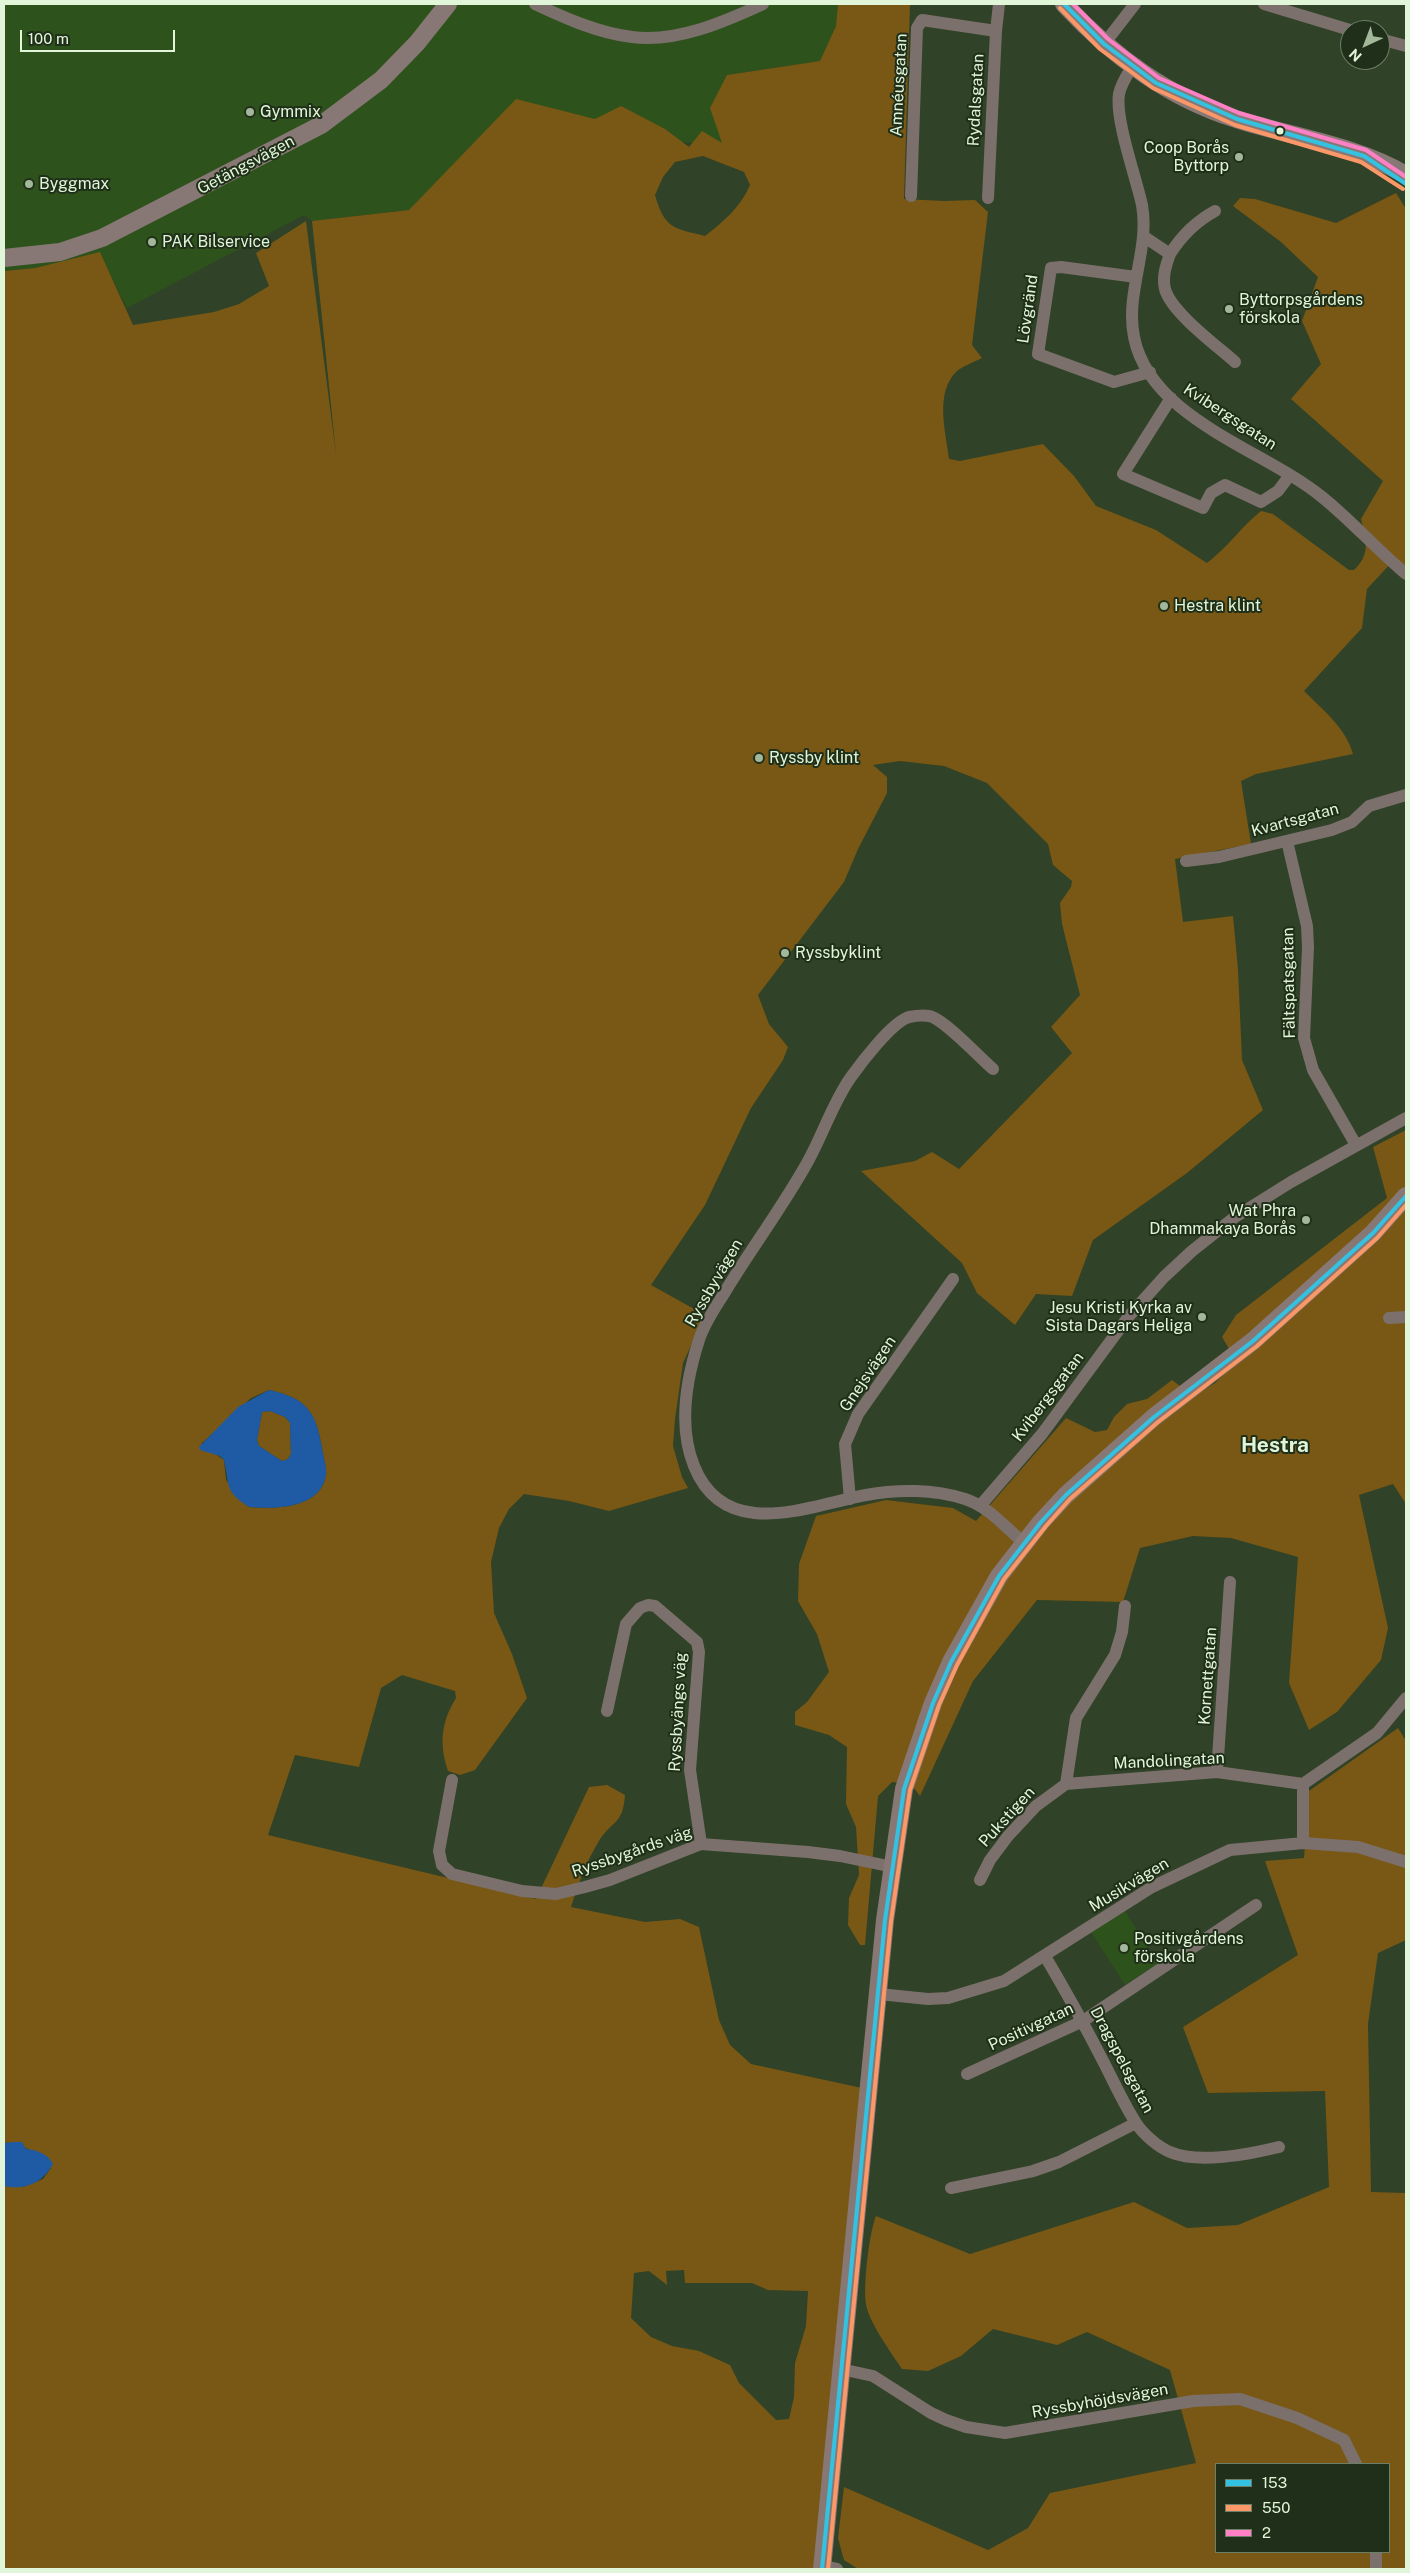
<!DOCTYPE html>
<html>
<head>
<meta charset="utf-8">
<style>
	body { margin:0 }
	#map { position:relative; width:1410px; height:2573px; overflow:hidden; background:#304227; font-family:"Public Sans",sans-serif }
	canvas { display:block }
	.frame { position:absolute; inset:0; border:5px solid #e1f6d9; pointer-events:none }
	.legend { position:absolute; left:1215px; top:2463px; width:175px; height:90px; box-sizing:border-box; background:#202f19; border:1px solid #6d7f66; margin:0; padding:6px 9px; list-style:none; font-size:15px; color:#e1f6d9 }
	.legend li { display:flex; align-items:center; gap:10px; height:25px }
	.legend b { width:25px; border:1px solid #6d7f66 }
	.north { position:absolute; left:1340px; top:20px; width:50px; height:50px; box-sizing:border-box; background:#202f19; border:1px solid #6d7f66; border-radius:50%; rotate:223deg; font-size:14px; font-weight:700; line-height:20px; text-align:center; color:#e1f6d9 }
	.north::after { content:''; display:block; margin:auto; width:18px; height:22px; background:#a3b79b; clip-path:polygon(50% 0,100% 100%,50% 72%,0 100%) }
	.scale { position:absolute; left:20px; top:30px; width:155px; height:22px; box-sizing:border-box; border:2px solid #e1f6d9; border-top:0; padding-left:6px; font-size:15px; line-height:18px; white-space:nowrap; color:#e1f6d9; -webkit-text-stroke:4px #202f19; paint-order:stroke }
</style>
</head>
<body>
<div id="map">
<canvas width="1410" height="2573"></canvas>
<div class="frame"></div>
<ul class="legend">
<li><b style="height:6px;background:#33c2e2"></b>153</li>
<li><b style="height:6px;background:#fc9868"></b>550</li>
<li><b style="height:6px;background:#ff80c5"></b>2</li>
</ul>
<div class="north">N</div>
<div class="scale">100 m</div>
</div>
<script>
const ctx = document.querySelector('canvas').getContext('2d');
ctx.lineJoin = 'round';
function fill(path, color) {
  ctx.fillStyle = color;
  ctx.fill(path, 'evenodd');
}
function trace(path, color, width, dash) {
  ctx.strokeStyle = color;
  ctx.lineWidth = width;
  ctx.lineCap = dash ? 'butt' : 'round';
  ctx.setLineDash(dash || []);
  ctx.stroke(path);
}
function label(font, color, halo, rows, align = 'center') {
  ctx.font = font + ' "Public Sans",sans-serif';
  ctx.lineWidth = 4;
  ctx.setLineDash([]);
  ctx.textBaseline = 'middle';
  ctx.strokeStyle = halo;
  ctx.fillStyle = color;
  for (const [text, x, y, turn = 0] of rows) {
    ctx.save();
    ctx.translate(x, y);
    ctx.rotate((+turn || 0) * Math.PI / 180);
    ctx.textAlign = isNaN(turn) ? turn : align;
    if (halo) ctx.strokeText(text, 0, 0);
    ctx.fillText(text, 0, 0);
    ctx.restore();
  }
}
const built = new Path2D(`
	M4,4H838L836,26L820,61L727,75L722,144L624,139L409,210L312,221L304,215L127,308L99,253L35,268L4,271Z
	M1124,1909L1157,1964L1125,1985L1091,1932Z`);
const green = new Path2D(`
	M838,4H910L904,199L944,201L975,200L988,212L972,345L982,358C974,362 963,366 957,371C934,393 946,432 949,459L960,461L1043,444L1074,476L1096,506L1156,530L1207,563C1227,548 1241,527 1261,511L1273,514L1349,570H1354C1371,554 1366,540 1361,519L1383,481L1291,399L1321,364L1302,321L1318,277L1281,242L1233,206L1240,198L1255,199L1336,223L1396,193L1406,209V571L1393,561L1367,589L1362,628L1304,691C1323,710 1346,728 1353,754L1256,774L1241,781L1251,844L1175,859L1183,922L1233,916L1238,969L1242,1060L1263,1110L1187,1173L1093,1240L1072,1296L1036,1294L1015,1325L977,1293L962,1263L861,1171L915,1161L932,1152L959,1169L1072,1053L1051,1027L1080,995L1062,924L1060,903L1071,887L1072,881L1053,865L1048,844L987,783L944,766L900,761L873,765L887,777V793L858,849L844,882L758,995L769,1024L788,1047L783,1060L751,1108L705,1205L651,1285L705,1315L683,1363L675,1419L673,1446L682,1477L688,1488L609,1511L569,1501L524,1494L509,1509L499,1528L491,1562L494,1613L512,1654L527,1698L475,1770L460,1775L448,1771C439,1744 441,1722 456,1698L455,1691L402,1675L381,1688L359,1767L295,1755L268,1835L536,1899L589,1787L607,1785L625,1795C623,1825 612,1820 599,1841C586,1862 578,1885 571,1907L645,1922L680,1919L699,1927L719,2020L730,2045L751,2064L862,2088L814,2569H4V2186L23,2187L43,2179L51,2168C35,2156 24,2140 4,2143V271L35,268L100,252L133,325L214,312L239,304L269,286L256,253L306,221L336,454L312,221L409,210L516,99L595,119L621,106L665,129L689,147L702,131L722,143L710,108L727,75L820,61L836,26ZM703,156L744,172L750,185C740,208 724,221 705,236C673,228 665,229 655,195L663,177L675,162ZM269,1390C306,1398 316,1411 322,1448C323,1456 327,1467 326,1475C320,1509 276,1509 249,1507L226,1480L224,1460L201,1444L251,1398ZM684,2270L685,2283H752L768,2290L808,2291L806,2326L795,2363L794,2397L789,2419L776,2420L739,2383L730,2365L699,2351L672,2346L651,2337L631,2318L634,2273L649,2271L667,2285L666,2271Z
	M1406,1130V1504L1393,1484L1359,1495L1388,1628L1381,1660L1337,1712L1309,1730L1289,1683L1298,1557L1231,1538L1193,1536L1140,1548L1123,1602L1037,1600L973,1681L920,1796L911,1784L892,1782L878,1796L865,1945H860L848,1925L849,1898L859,1875L856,1827L846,1804L847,1747L829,1735L795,1725V1712L807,1702L829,1672L817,1634L798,1601L799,1564L816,1516L886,1500L953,1508L976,1521L1066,1418L1095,1432L1107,1430L1114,1417L1127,1404L1147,1399L1172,1380L1193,1396L1215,1383L1237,1362L1222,1337L1236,1315L1387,1198L1373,1147Z
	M270,1411L285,1417L290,1423L291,1454L288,1459L282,1461L259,1446L257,1440L262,1412Z
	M1398,1728L1406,1741V1940L1378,1953L1368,2024L1371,2192L1406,2193V2569H858L844,2560L838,2538L844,2487L988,2550L1028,2528L1050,2493L1196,2463L1170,2370L1087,2332L1057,2345L993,2329L961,2356L928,2371L902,2369C892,2354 868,2321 866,2304C863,2286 869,2233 876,2216L970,2254L1134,2202L1187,2228L1238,2225L1329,2187L1325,2091L1208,2093L1183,2027L1298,1955L1265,1861L1304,1858L1309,1791ZM1216,2464H1389V2552H1216Z`);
const water = new Path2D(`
	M269,1390C306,1398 316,1411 322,1448C323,1456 327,1467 326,1475C320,1509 276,1509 249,1507C224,1491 230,1486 224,1460L220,1456L200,1450L199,1447L238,1407ZM270,1411L285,1417L290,1423L291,1454L288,1459L282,1461L259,1446L257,1440L262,1412Z
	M14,2142H22L26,2149C37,2150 48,2154 53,2164C43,2182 26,2191 4,2186V2143Z`);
const street = new Path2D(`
	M535,4C565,18 598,33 632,37C676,43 724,22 763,4
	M1264,4L1350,30
	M1380,39L1406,46
	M1104,44L1135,4
	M1132,67C1127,75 1121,84 1119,94C1115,120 1136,177 1142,205C1150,250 1125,292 1134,337C1150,419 1265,450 1322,497C1352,521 1377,550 1406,574
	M911,196L917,28L922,20L996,31
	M988,198L996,31L999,4
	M1143,236L1170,254C1166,265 1162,277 1165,289C1171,312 1216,345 1235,362
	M1170,254C1182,235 1195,222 1215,211
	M1136,277L1061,267L1051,268L1038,354L1114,382L1150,372
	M1171,398L1123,474L1203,508L1211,493L1225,485L1261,502L1278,491L1290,475
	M1287,841L1307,926L1308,947L1304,1038L1313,1070L1356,1145
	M1186,861L1219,857L1332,830L1352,822L1369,806L1406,795
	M993,1069C980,1058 943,1018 929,1016C923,1015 914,1016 909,1017C892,1022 861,1063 851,1077C831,1105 821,1141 803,1170C780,1210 752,1248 728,1287C718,1304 705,1321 699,1340C686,1380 678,1426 694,1466C725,1543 808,1506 866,1495C897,1489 934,1489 965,1499C988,1506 1006,1528 1024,1543
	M1389,1318L1406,1317
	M850,1499L845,1444L858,1414L953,1279
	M980,1506L1042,1434L1129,1316L1164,1277L1192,1251L1235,1217L1291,1182L1406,1118
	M607,1711L626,1624L640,1608L648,1605L655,1606L697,1642L699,1652L690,1770L701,1844
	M1217,1772L1230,1582
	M452,1780L439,1851L442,1865L452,1874L522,1891L556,1894L585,1887L610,1880L701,1844L808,1852L840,1856L893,1867
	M1066,1784L1076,1718L1115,1655L1122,1632L1125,1606
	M1303,1843V1784L1377,1733L1406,1698
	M980,1880L990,1860L1008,1836L1036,1806L1066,1784L1217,1772L1303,1784
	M1045,1956C1065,1990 1084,2024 1102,2059C1113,2080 1123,2103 1136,2123C1143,2134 1158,2147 1170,2152C1198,2164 1250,2154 1279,2147
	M879,1994L928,1999L948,1998L1004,1981L1152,1887L1230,1850L1303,1843L1358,1847L1406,1862
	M967,2074L1083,2021L1256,1905
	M951,2188L1033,2171L1059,2162L1136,2123
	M841,2369L873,2376L931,2413L946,2420L966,2427L1005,2433L1193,2401L1240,2399L1297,2418L1344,2440L1356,2464
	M1376,2552V2569
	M822,2566L837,2569`);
const secondary = new Path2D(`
	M1064,4C1113,56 1167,97 1236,119C1292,137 1355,145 1406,175
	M4,258L60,252L102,238L321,125L381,80L417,43L448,4
	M822,2569L885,1920L904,1789L933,1703L951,1662L999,1576L1041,1522L1066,1495L1154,1417L1253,1341L1373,1233L1406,1196`);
const bus1 = new Path2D(`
	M1064,4L1104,44L1156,83L1237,119L1364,156L1406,184
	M822,2569L885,1920L904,1789L933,1703L951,1662L999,1576L1041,1522L1066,1495L1154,1417L1253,1341L1373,1233L1406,1196`);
const bus2 = new Path2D(`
	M1060,8L1100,49L1153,88L1235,125L1361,162L1403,189
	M828,2569L891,1921L910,1790L939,1705L957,1665L1004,1579L1046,1526L1070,1499L1158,1422L1257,1346L1377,1238L1406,1205`);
const bus3 = new Path2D(`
	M1073,4L1108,39L1159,78L1239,113L1366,150L1406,177`);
const markers = [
	[250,112,5,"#a3b79b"],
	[1280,131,4.5,"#e1f6d9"],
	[1239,157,5,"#a3b79b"],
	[29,184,5,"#a3b79b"],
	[152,242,5,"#a3b79b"],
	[1229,309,5,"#a3b79b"],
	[1164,606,5,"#a3b79b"],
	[759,758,5,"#a3b79b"],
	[785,953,5,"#a3b79b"],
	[1306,1220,5,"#a3b79b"],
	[1202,1317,5,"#a3b79b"],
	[1124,1948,5,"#a3b79b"]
];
const streetNames = [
	["Amnéusgatan",899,85,-87],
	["Rydalsgatan",976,100,-87],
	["Getängsvägen",246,165,-28],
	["Lövgränd",1028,309,-82],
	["Kvibergsgatan",1230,417,33],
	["Kvartsgatan",1295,820,-15],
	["Fältspatsgatan",1289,983,-91],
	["Ryssbyvägen",714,1283,-60],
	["Gnejsvägen",868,1374,-56],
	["Kvibergsgatan",1048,1397,-53],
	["Kornettgatan",1208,1676,-86],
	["Ryssbyängs väg",678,1712,-87],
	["Mandolingatan",1169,1761,-3],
	["Pukstigen",1007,1817,-48],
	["Ryssbygårds väg",632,1852,-19],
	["Musikvägen",1129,1885,-31],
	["Positivgatan",1031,2027,-25],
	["Dragspelsgatan",1122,2060,62],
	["Ryssbyhöjdsvägen",1100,2401,-10]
];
const poiNames = [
	["Gymmix",260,112],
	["Coop Borås",1229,148,"right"],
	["Byttorp",1229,166,"right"],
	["Byggmax",39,184],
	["PAK Bilservice",162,242],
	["Byttorpsgårdens",1239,300],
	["förskola",1239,318],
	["Hestra klint",1174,606],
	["Ryssby klint",769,758],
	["Ryssbyklint",795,953],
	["Wat Phra",1296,1211,"right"],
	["Dhammakaya Borås",1296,1229,"right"],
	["Jesu Kristi Kyrka av",1192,1308,"right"],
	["Sista Dagars Heliga",1192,1326,"right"],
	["Positivgårdens",1134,1939],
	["förskola",1134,1957]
];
const districtNames = [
	["Hestra",1275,1446]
];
fill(built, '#2e521c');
fill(green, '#785814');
fill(water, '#1f5ba5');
trace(street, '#7c706c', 12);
trace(secondary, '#887875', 18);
trace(bus1, '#33c2e2', 4);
trace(bus2, '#fc9868', 4);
trace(bus3, '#ff80c5', 4);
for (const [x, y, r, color] of markers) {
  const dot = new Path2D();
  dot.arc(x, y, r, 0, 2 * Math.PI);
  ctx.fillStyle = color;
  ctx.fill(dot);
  trace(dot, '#202f19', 2);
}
label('16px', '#e1f6d9', '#202f19', streetNames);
label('16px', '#e1f6d9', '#202f19', poiNames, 'left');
label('bold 21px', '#e1f6d9', '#202f19', districtNames);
</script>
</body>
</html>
